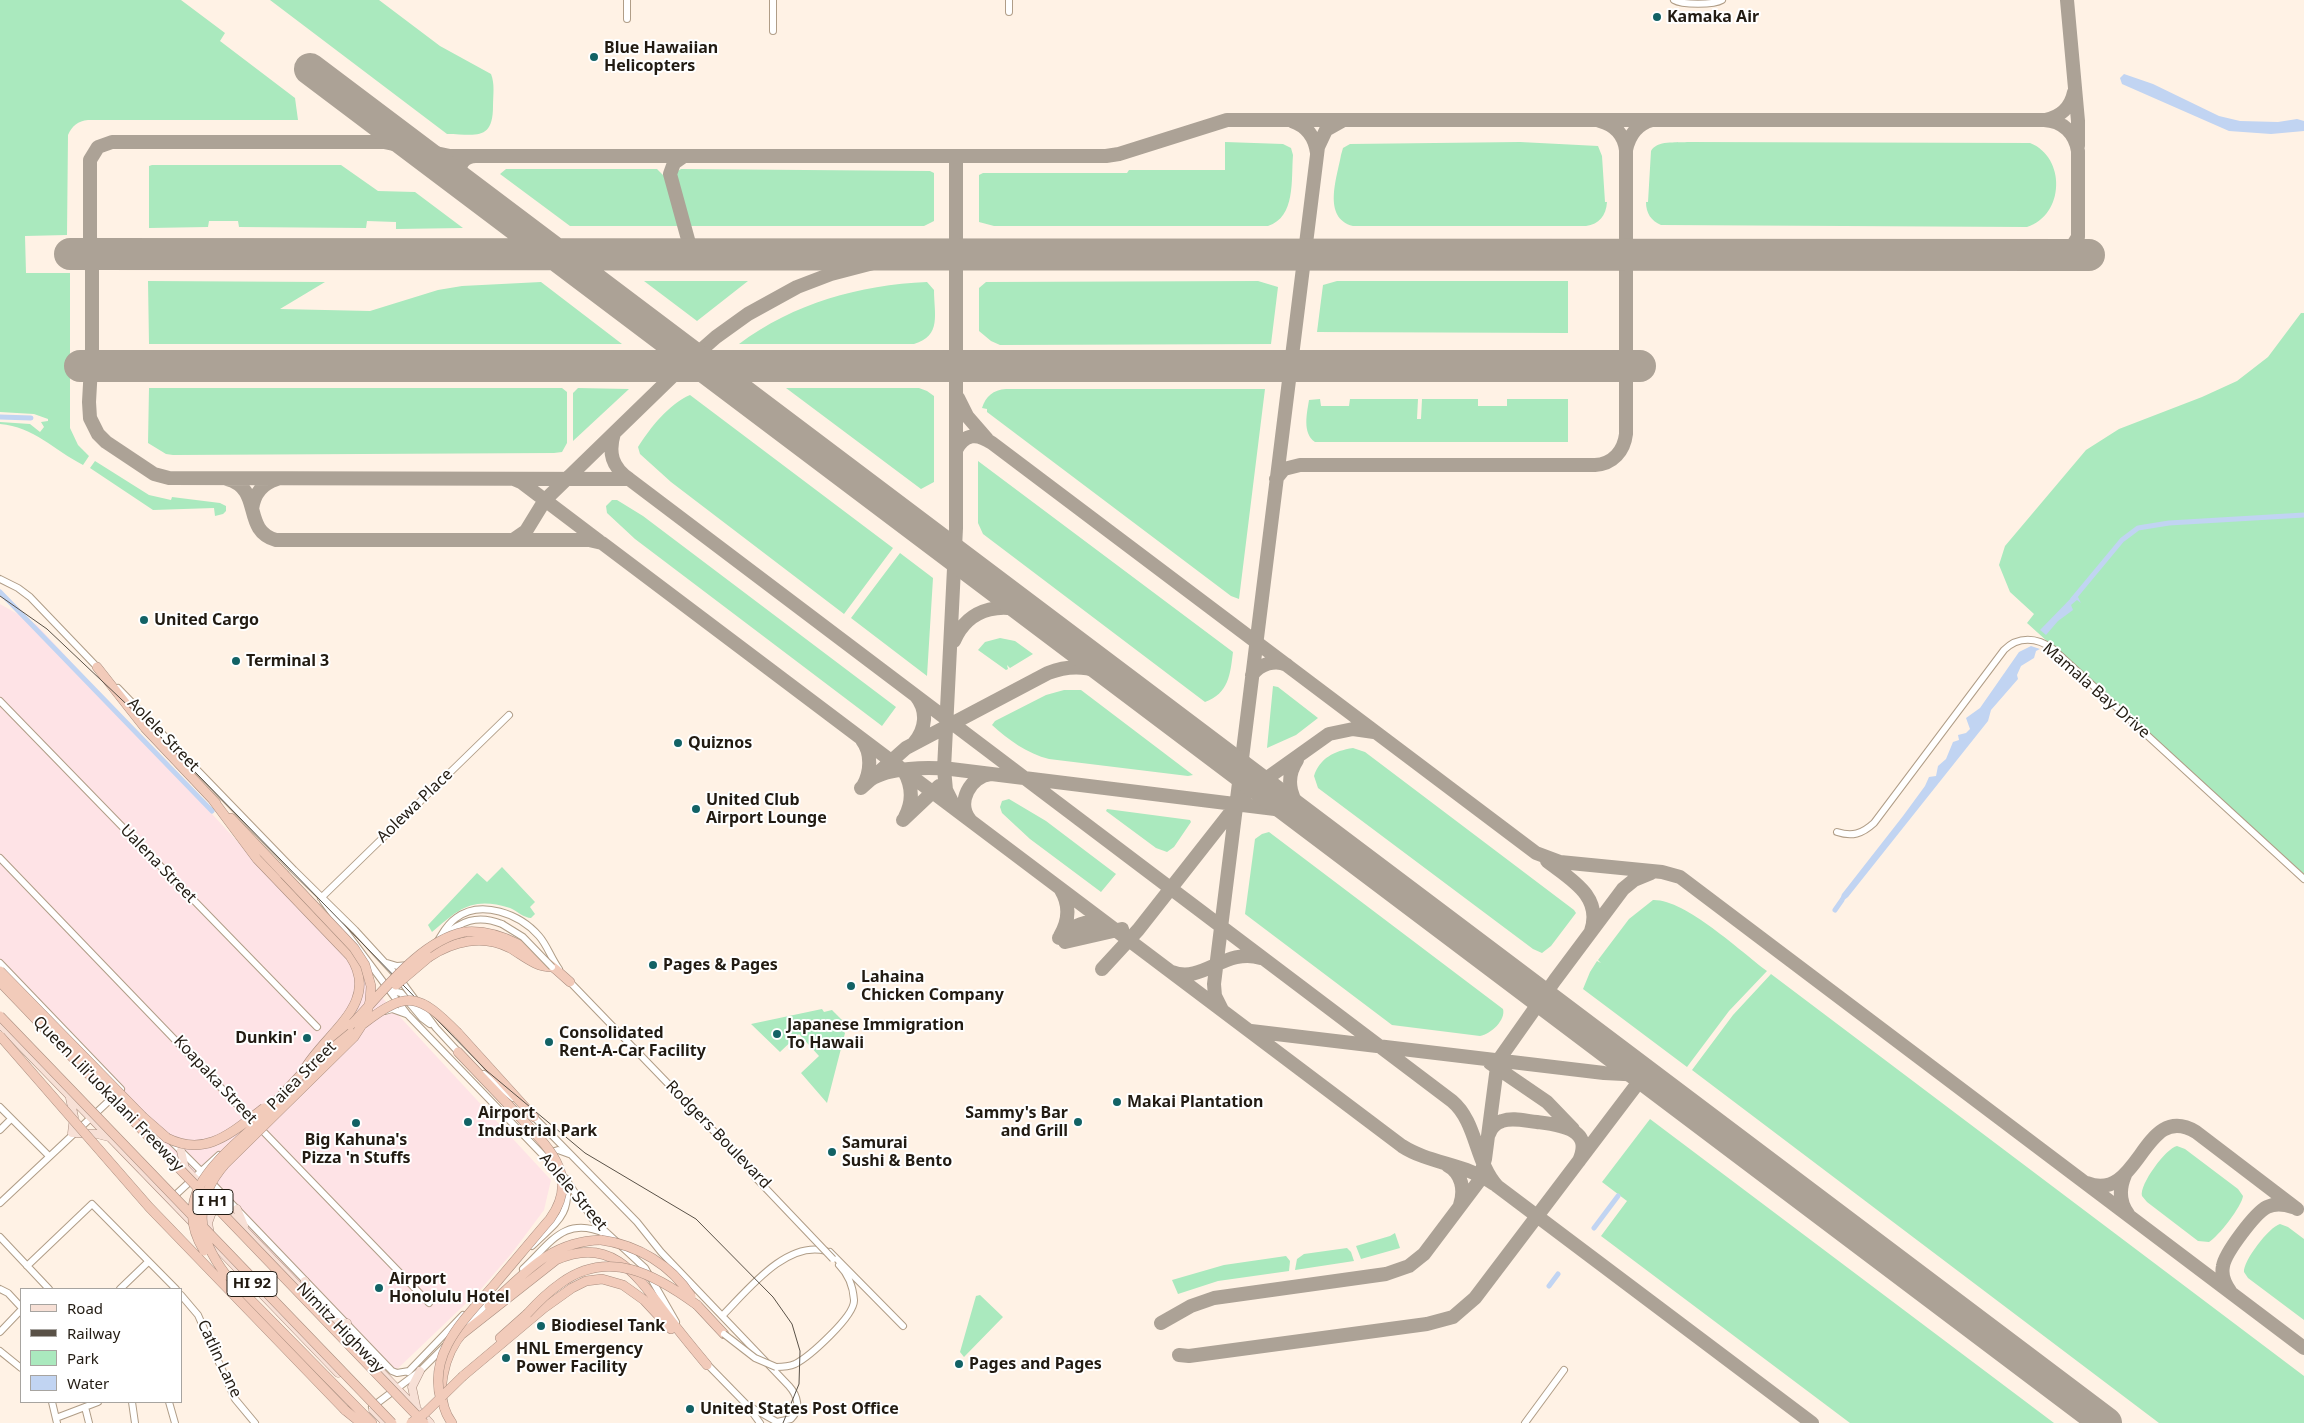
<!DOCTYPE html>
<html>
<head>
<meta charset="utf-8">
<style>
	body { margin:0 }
	#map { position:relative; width:2304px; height:1423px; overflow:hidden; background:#fff2e5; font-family:"Noto Sans",sans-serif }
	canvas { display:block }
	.legend { position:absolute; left:20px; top:1288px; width:162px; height:115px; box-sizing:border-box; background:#fff; border:1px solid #a7a4a0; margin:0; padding:6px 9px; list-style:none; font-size:15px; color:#221b12 }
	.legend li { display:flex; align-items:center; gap:10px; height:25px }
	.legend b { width:25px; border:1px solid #a7a4a0 }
</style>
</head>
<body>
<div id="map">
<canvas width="2304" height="1423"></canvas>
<ul class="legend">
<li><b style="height:6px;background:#f7e0d6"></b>Road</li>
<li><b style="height:6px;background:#595147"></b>Railway</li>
<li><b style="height:14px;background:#aae9be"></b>Park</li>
<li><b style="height:14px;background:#c1d4f2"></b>Water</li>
</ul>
</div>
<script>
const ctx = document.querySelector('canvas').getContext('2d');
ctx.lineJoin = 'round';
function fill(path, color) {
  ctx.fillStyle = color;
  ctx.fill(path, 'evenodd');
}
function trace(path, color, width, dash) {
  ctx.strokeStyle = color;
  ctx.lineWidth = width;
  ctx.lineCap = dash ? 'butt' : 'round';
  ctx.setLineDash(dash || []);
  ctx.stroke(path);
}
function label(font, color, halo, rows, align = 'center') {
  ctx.font = font + ' "Noto Sans",sans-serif';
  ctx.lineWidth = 4;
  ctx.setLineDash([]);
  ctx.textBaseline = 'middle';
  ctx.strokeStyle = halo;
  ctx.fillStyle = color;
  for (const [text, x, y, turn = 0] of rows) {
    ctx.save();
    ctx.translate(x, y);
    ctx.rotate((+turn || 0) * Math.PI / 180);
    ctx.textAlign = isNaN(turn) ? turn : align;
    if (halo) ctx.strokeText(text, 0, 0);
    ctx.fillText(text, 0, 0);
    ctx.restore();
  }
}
const industrial = new Path2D(`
	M0,604L37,625L551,1180L544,1210L512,1253L481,1289L391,1375L158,1137L0,969Z`);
const green = new Path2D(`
	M0,0H181L225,33L220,41L295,98L298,120H88C78,121 72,126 68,135L67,235L25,236L26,273H70V428L78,445L89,456L83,465C54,450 34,427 0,424V422L30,424L40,432L44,427L41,422L48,421V419L34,414L0,412Z
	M270,0H379L440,46L491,74C495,84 493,95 493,106C493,142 475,134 447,134Z
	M1225,142L1283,144L1291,148L1293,155C1291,179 1296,217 1268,226H994L979,222V175L983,173H1127L1129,170H1225Z
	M1520,142L1598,146L1602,156L1605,202H1607C1606,216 1599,224 1586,226H1353C1322,218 1337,178 1341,155L1343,148L1350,144Z
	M1687,142L2030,143C2066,157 2065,215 2027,227L1661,225C1651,221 1646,213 1646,202H1648L1651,151C1657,140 1676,143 1687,142Z
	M152,165H341L378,191L415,192L463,228L396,229V222L367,221L366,228L239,227L238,221H209L208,227L149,228V166Z
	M506,169H657L666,178L680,226H570L500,174Z
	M681,169L930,171L934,173V221L924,226H689L675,177L677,175L676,172Z
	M148,281L325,282L280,309L370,311L438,290L462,286L541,282L622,344H149Z
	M644,281H748L697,321Z
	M1258,281L1278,287L1271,344L1000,345L991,341L979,331V288L986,282Z
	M1337,281H1568V333L1317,332L1323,285Z
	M927,282L934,290C934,314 942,336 914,344H739C794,303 859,285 927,282Z
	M2301,313H2304V874L2027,623L2034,614L2010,592L1999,565L2005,546L2086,450L2119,429L2202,397L2237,381L2268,357Z
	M149,388H562L567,392V443L562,452L554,453L173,455L166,454L148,443Z
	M578,388L629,389L573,441V393Z
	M786,388H919L927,391L934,396V482L921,489Z
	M1006,389H1265L1239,599L1231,596L987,412V409L982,408C986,396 993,390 1006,389Z
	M690,395L893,548L844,614L671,482L640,454L638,447C650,428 669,404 690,395Z
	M1320,399L1321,406H1349L1350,399H1418L1417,419H1421L1422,399H1478V406H1507V399H1568V442H1315C1302,433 1307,413 1309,400Z
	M95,461L149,495L171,500L172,497L220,503L226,506V511L223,514L215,516L214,508L153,510L90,468Z
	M978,461L1233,652C1230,675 1229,693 1205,702L983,534L978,523Z
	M612,500H617L643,516L896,707L882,726L635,539L607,513L606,506Z
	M900,553L933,578L927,676L851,618Z
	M1000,638L1015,641L1033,654L1010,668L1007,665L1008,669L1006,670L978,650L985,642Z
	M1273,686L1278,687L1318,718L1296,735L1267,748Z
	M1064,690H1081L1193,775L1188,776L1049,759C1028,754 1007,739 992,725L995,721L1046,695Z
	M1353,748L1365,752L1574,910L1576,913L1551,946L1542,953L1533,949L1318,788L1314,776C1320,758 1334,751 1353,748Z
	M1009,799L1046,821L1116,874L1101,892L1030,839L1002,813L1000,807L1002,801Z
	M1107,809L1190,820L1191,822L1174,847L1167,852L1156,848L1106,811Z
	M1269,832L1503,1009C1506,1020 1491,1034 1480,1036L1392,1025L1245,914L1255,839L1262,834Z
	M502,867L535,902L530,907L535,914L531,918C524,918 517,911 510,908C472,896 459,909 432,932L428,925L477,873L487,882Z
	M1653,900C1685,899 1740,951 1767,971L1729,1011L1687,1067L1583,989L1590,972L1597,961L1601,963L1598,960L1629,919Z
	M1771,974L2304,1376V1423H2159L1692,1070L1733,1015Z
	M822,1009L824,1012L832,1010L844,1022L842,1030L845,1033L827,1103L801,1073L819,1056L799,1034L780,1052L751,1024Z
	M1650,1119L2054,1423H1850L1601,1236L1627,1201L1602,1182Z
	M2177,1146L2185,1149L2238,1189L2243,1196C2242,1206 2218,1237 2209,1242L2198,1241L2147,1202L2142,1196C2139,1185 2166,1148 2177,1146Z
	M2280,1224L2288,1227L2304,1239V1320L2248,1278L2244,1272C2243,1261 2269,1227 2280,1224Z
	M1395,1233L1400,1248L1361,1259L1356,1246L1390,1236Z
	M1347,1248L1351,1252L1354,1261L1295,1270L1297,1259L1304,1254Z
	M1286,1256L1290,1261L1289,1271L1218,1281L1178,1294L1172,1280L1224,1265Z
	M980,1295L1003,1317L964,1357L960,1352L976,1296Z`);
const water = new Path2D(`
	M2124,74L2153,84L2219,116L2240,121L2278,122L2297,119L2304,121V131L2271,134L2229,131L2122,84L2120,78Z
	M2076,593L2081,603L2077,600L2071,605L2073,610L2058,621L2046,635L2040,630Z
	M2031,646L2040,649L2036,651L2034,658L2021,666L2017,675L2018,679L1991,710L1988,721L1848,897L1838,905L1842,894L1903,816L1925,786L1929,777L1936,776L1938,766L1946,759L1953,742L1959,740L1958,735L1966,733L1970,729L1966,718L1980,708L2019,652Z`);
const canal = new Path2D(`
	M0,417L31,418
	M0,592L212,811
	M2073,599L2122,540L2138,528L2169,523L2304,515
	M1835,910L1842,900
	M1594,1228L1618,1196
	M1549,1286L1558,1274`);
const taxiway = new Path2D(`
	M2067,0L2078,121V146
	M2045,120C2060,117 2071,107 2074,92
	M1292,121C1307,126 1315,137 1317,153
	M1626,150C1629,136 1637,124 1652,120
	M476,156C470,156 465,158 462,163C451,181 477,194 488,203
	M684,156L674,163L670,174L692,254
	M958,398L967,416L987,439
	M614,433C608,453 612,467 629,479
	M956,450C965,433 977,433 992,443L1536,853L1560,862L1662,872L1680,877L2304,1348
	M227,479C264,489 241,530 276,540H589L602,543L1402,1146C1430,1164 1467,1164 1494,1184
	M514,479L521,482L599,541
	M1276,479L1284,469L1300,465H1595C1613,464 1624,451 1626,434V150C1624,135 1615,125 1600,121
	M252,509C254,494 263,483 277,479
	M513,540L526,531L545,500L683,366L716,337L748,314L797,287L831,274L877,262L942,254
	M954,641C969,606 1006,600 1037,617
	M1252,675C1260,664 1275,659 1287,665
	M862,740C872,753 871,772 863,786
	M914,743C926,729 928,711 916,696
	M1297,760C1283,781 1292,801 1307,819
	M904,771C913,787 913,802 905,817
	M870,780C889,767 928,767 951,769L1275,809L1293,814L1313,825
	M861,788L906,748L1048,673C1076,662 1099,668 1124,683
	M954,806L946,790L944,769L956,528V156
	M903,820L939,786
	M970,820C956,803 970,776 991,774
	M1547,861C1570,879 1603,896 1591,931
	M1060,936C1069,921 1070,905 1061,890
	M1059,938C1073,925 1088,918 1106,924
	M1065,942L1122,929
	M1102,969L1138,930L1241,799L1249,791L1329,734L1353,729L1374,732
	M1172,972C1203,984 1225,947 1261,958
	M1222,1010L1215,996L1214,984L1318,147L1326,130L1342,121
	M1251,1031L1604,1073L1644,1075
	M1490,1063L1547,1102L1573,1129
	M1489,1134C1491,1127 1496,1123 1502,1121C1513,1117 1526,1121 1537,1122C1559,1125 1594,1128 1579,1161
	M1447,1165C1462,1173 1465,1190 1460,1205
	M2125,1175C2119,1189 2119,1202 2128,1214
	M2087,1183C2140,1204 2143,1100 2196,1132L2297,1209
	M2230,1291C2225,1284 2221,1275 2223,1266C2225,1253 2255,1213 2267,1207C2275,1203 2284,1204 2293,1207
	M1161,1323L1191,1306L1214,1298L1386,1274L1409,1266L1424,1254L1479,1181L1485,1159L1497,1067L1500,1058L1555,980L1623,889L1634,880L1651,873
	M1179,1355L1189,1356L1427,1324L1453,1317L1475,1298L1644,1075
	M1812,1423L1497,1186C1475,1162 1477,1122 1452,1101L629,479L169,478L154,474L106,442L98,434L90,418L89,402L92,349V271L90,237V160L98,147L112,142H384L450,156H1106L1119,154L1227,120H2044C2063,121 2075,133 2078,151V237L2071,248L2054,254`);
const runway = new Path2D(`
	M310,69L2106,1423
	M70,254L2089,255
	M80,366H1640`);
const minor = new Path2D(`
	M773,0V31
	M1009,0V12
	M1674,0C1682,5 1714,5 1722,0
	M627,19V0
	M0,579L18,588L30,597L99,669
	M118,688L294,870L355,930L399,978L436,1028L461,1055
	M0,701L317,1027
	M1837,832C1852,837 1862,834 1874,823L2004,650C2018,636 2037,637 2053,649L2304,879
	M0,858L252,1120
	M321,898L509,715
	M323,901L407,1014L565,1178L594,1221L645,1268L676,1322
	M441,938C461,921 477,914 502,924
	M437,942C443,933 446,925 456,918C481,899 520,914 539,936C547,945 551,958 559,969
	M0,963L121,1089
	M387,963L397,966L409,965
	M568,980L759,1178
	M388,990L401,993L422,1018L430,1024
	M385,1011L392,1009L406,1014
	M484,1074L513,1098
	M0,1107L49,1156
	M532,1115L637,1222L661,1252L789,1386C798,1396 801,1409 791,1419L777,1422L747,1405
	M259,1127L429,1303
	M0,1130L11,1119
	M171,1141L203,1173
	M548,1153L558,1150L569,1154
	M210,1181L392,1371L397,1373L409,1371
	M171,1199L219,1155
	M0,1203L113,1097
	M0,1237L49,1289
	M532,1246C556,1222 572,1216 566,1179
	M830,1252L903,1326
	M27,1266L92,1204L176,1289
	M523,1269C551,1243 564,1215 606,1234
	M0,1289L8,1293L21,1307
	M120,1289L147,1263
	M181,1295L198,1315L235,1399L255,1423
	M722,1316C747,1291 786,1240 826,1251
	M461,1330L491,1300
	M0,1332L21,1310
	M0,1351L21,1368
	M705,1362L747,1405L760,1423
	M776,1367C782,1367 788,1367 795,1364C809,1357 855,1316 854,1300C853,1286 849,1275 839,1265
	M408,1372L463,1315
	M52,1402L57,1423
	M132,1402L135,1423
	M169,1402L175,1423
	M85,1407L89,1423
	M372,1407L420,1371L445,1346
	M56,1418L98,1402
	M1525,1423L1564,1370`);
const major = new Path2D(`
	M0,1024L195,1225
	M70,1098L74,1117L72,1133L97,1134L109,1137
	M181,1151L185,1169
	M182,1165L430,1423
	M237,1209L244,1226
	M210,1234L208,1223L212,1212L222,1209
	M207,1237L338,1373
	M305,1281L310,1295
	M334,1322L347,1323
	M416,1406L412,1387L420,1371
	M373,1410L386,1423`);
const highway = new Path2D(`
	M97,667L145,728L216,803
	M213,800L257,859L350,956C382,1003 325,1033 304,1070
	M231,818L284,874
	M464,932C503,928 542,956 570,982
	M429,957C453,941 483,934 510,948C524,956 535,967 552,967
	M458,1033L534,1117
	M330,1046L353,1023
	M458,1052L519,1116
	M279,1098L308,1067
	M143,1117L167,1138
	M226,1275L372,1423
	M697,1305L724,1334
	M489,1306C524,1274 550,1241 601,1240
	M462,1334L556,1260C609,1236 635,1272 663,1310C677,1329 692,1347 707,1365
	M500,1338L527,1314
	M463,1376L544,1308L572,1288L586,1281L602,1279L623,1285L644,1300L671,1329
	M345,1410L361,1423
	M452,1423C432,1396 444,1353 465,1330`);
const rail = new Path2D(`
	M0,596L47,629L157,733L487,1071L585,1153L696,1219L773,1297L792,1324L800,1351L799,1384L783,1423`);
const minorBridge = new Path2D(`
	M502,924L523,937L552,967
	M754,1176L833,1259
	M724,1334L755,1358L776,1367`);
const highwayBridge = new Path2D(`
	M0,971L143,1117
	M0,982L424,1423
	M396,985L429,957
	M0,1016L392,1423
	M353,1023C383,992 420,941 464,932
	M363,1024C408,989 419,994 458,1033
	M0,1036L149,1207L345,1410
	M303,1072L351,1033
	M167,1138C207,1158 233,1131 264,1108
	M601,1240C638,1245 671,1265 691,1296
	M204,1251C171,1197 215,1163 251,1129C261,1120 269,1108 279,1098
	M226,1275C197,1237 192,1202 225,1164L354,1037L365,1020L370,1001L371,986L365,965L354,948L284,874
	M527,1314C537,1303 548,1292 561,1283C609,1248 656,1275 697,1305
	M441,1401C427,1352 466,1318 495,1284C513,1263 531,1241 550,1219C581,1176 548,1147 519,1116
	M411,1423L425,1413L463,1376`);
const markers = [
	[1657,17,5,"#126265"],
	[594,57,5,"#126265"],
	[144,620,5,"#126265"],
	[236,661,5,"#126265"],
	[678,743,5,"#126265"],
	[696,809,5,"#126265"],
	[653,965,5,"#126265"],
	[851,986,5,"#126265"],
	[777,1034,5,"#126265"],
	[307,1038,5,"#126265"],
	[549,1042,5,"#126265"],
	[1117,1102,5,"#126265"],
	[468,1122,5,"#126265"],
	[1078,1122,5,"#126265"],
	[356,1123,5,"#126265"],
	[832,1152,5,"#126265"],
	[379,1288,5,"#126265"],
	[541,1326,5,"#126265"],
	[506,1358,5,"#126265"],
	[959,1364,5,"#126265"],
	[690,1409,5,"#126265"]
];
const shields = [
	[213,1202,40],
	[252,1284,50]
];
const shieldNames = [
	["I H1",213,1202],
	["HI 92",252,1284]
];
const poiNames = [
	["Kamaka Air",1667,17],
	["Blue Hawaiian",604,48],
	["Helicopters",604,66],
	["United Cargo",154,620],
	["Terminal 3",246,661],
	["Quiznos",688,743],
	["United Club",706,800],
	["Airport Lounge",706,818],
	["Pages & Pages",663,965],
	["Lahaina",861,977],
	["Chicken Company",861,995],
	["Japanese Immigration",787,1025],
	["To Hawaii",787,1043],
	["Consolidated",559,1033],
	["Rent-A-Car Facility",559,1051],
	["Dunkin'",297,1038,"right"],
	["Makai Plantation",1127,1102],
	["Airport",478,1113],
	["Industrial Park",478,1131],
	["Sammy's Bar",1068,1113,"right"],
	["and Grill",1068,1131,"right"],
	["Big Kahuna's",356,1140,"center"],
	["Pizza 'n Stuffs",356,1158,"center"],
	["Samurai",842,1143],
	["Sushi & Bento",842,1161],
	["Airport",389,1279],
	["Honolulu Hotel",389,1297],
	["Biodiesel Tank",551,1326],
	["HNL Emergency",516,1349],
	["Power Facility",516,1367],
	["Pages and Pages",969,1364],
	["United States Post Office",700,1409]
];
const streetNames = [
	["Mamala Bay Drive",2096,691,41],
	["Aolele Street",163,735,46],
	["Aolewa Place",415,806,-44],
	["Ualena Street",158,864,46],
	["Paiea Street",302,1076,-45],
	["Koapaka Street",215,1080,47],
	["Queen Liliʻuokalani Freeway",108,1094,46],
	["Rodgers Boulevard",718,1135,46],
	["Aolele Street",573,1192,50],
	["Nimitz Highway",340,1328,46],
	["Catlin Lane",219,1359,65]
];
fill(industrial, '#fee3e6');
fill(green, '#aae9be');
fill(water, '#c1d4f2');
trace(canal, '#c1d4f2', 5);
trace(taxiway, '#aca296', 14);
trace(runway, '#aca296', 32);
trace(minor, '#b09d87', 8);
trace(major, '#a98d7f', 9);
trace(highway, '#a98d7f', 10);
trace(minor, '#fff', 6);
trace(major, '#f7e0d6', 8);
trace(highway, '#f2cbba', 9);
trace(rail, '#595147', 1);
trace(minorBridge, '#b09d87', 8, []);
trace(highwayBridge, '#a98d7f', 10, []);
trace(minorBridge, '#fff', 6);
trace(highwayBridge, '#f2cbba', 9);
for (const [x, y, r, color] of markers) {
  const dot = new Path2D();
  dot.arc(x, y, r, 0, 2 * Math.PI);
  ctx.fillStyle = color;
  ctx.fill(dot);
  trace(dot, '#fff', 2);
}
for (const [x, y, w] of shields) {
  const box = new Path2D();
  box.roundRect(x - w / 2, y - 12.5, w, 25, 4);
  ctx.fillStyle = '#fff';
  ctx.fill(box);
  trace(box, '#221b12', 1);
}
label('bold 15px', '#221b12', null, shieldNames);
label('bold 16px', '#221b12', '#fff', poiNames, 'left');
label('16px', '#221b12', '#fff', streetNames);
</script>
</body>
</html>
